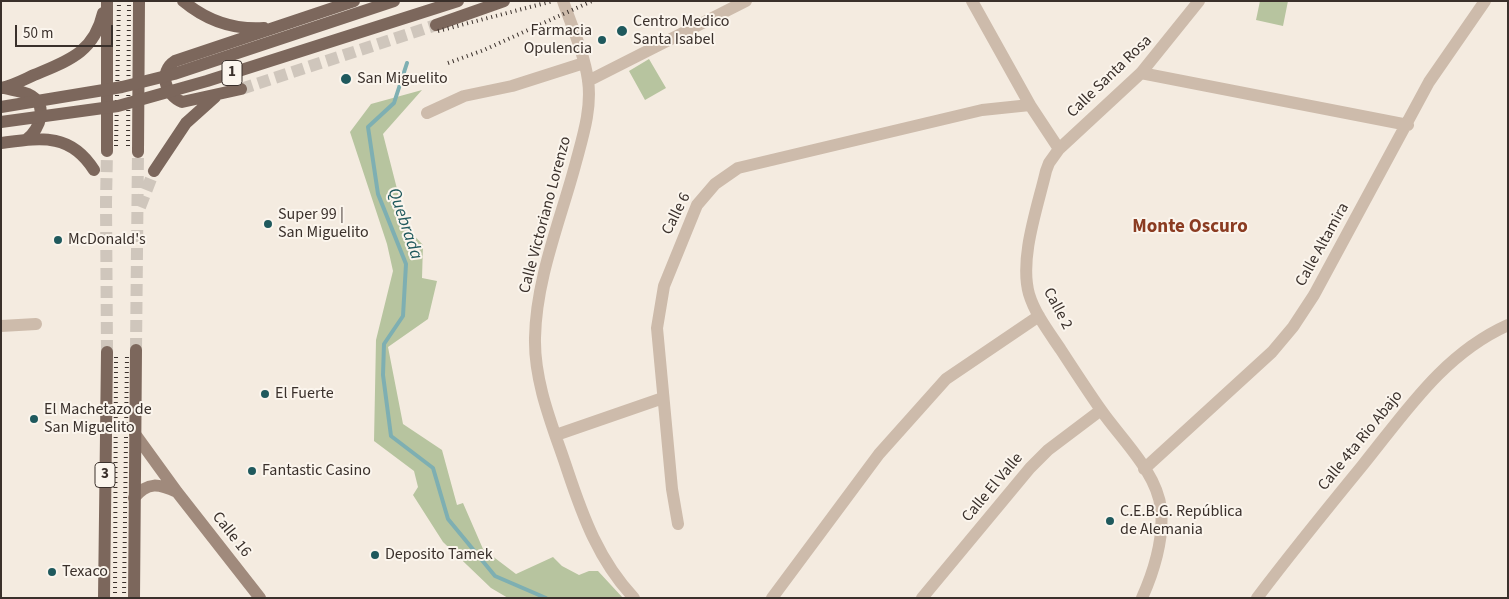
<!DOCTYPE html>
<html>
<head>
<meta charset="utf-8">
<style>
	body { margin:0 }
	#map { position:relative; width:1509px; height:599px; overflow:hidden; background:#f4ebe0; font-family:"Source Sans 3",sans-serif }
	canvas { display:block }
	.frame { position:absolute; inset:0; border:2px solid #3a302b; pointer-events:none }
	.scale { position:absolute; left:15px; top:25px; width:98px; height:22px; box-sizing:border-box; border:2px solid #3a302b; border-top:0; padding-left:6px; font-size:15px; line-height:18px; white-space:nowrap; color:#3a302b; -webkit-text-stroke:4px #fbf5ed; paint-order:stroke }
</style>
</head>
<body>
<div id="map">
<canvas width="1509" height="599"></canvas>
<div class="frame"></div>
<div class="scale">50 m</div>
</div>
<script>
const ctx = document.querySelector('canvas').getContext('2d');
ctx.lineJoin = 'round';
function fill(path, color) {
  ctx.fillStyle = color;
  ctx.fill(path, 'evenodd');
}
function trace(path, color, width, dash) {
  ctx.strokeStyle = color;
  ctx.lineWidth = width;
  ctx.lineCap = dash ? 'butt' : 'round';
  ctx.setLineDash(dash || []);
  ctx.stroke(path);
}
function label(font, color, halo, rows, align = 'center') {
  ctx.font = font + ' "Source Sans 3",sans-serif';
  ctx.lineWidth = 4;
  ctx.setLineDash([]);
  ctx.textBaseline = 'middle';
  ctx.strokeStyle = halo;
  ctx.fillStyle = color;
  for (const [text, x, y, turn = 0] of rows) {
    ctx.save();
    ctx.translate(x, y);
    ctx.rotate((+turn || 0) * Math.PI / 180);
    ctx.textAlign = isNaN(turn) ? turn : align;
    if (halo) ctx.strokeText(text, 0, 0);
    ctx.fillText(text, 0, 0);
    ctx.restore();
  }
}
const green = new Path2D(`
	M1260,1H1288L1283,26L1256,20Z
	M649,59L666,88L645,100L629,71Z
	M422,90L383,134L407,228L423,245L422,278L437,281L428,319L388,347L403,424L442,450L457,505L463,503L483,549L516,574L553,557L562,566L579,575L589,571H598L623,598H508L491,588L443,542L413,495L418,487L414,471L374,441L376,340L393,271L387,244L350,132L371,104Z`);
const stream = new Path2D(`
	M407,63L394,103L368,127L378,194L406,264L403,316L384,344L383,375L391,436L433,468L448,519L495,576L546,598`);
const primaryTunnel = new Path2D(`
	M241,89L436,25
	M140,207L154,171
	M136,350L138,152
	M107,352L106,202L107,151`);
const minor = new Path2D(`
	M563,1C572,27 584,53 588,80C592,108 583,136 576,162C561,219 536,278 535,338C534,383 553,427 567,469C583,517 599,561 634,598
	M972,1L1030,105L1059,149L1049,163L1046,171C1038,206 1019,258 1029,294C1035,314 1049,332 1061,350C1074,370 1087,390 1101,410C1121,439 1157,472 1161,509C1164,539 1154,571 1142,598
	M1141,73L1408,125
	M588,81L746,1
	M427,113L464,96L512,86L584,63
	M1059,149L1141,73L1199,1
	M1,326L36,324
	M556,435L663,398
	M1144,469L1272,352L1293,327L1314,295L1429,82L1485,1
	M678,524L672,489L657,328L664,286L697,205L715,184L738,168L982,110L1030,105
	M772,598L879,454L946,379L1039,316
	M922,598L1030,468L1048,450L1101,410
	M1257,598C1291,553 1326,510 1362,466C1405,413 1443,354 1508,325`);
const secondary = new Path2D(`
	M135,434L177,492L260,598
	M134,498C148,481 159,484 177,492`);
const primary = new Path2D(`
	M107,1V151
	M183,1C207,21 234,30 264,28
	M436,25L504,1
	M1,88C12,86 23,80 34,75C67,61 94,53 103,13
	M4,88C12,90 21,91 28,94C50,104 40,129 26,140
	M241,89L182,102C165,95 158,72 175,61L354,1
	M1,143C40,138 70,132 94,170
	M138,152L139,1
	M154,171L186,123L215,97
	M104,598L107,352
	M134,598L136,350`);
const rail = new Path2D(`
	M438,31L553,1
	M448,63L484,50L592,1
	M116,146L119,1
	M128,146L129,1
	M115,598L116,356
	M124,598L127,355`);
const primaryBridge = new Path2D(`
	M1,107L122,87L174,74L394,1
	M1,122L118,106L207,81L458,1`);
const markers = [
	[622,31,6,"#1f595d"],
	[602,40,5,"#1f595d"],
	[346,79,6,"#1f595d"],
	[268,224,5,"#1f595d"],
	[58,240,5,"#1f595d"],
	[265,394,5,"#1f595d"],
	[34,419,5,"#1f595d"],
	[252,471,5,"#1f595d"],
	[1110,521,5,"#1f595d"],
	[375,555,5,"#1f595d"],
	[52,572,5,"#1f595d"]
];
const shields = [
	[232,73,20],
	[105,475,20]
];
const shieldNames = [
	["1",232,73],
	["3",105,475]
];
const poiNames = [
	["Centro Medico",633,22],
	["Santa Isabel",633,40],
	["Farmacia",592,31,"right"],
	["Opulencia",592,49,"right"],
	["San Miguelito",357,79],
	["Super 99 |",278,215],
	["San Miguelito",278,233],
	["McDonald's",68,240],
	["El Fuerte",275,394],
	["El Machetazo de",44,410],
	["San Miguelito",44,428],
	["Fantastic Casino",262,471],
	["C.E.B.G. República",1120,512],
	["de Alemania",1120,530],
	["Deposito Tamek",385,555],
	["Texaco",62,572]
];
const streetNames = [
	["Calle Santa Rosa",1110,77,-44],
	["Calle 6",677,214,-63],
	["Calle Victoriano Lorenzo",546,215,-75],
	["Calle Altamira",1323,245,-61],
	["Calle 2",1057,309,62],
	["Calle 4ta Rio Abajo",1361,441,-51],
	["Calle El Valle",993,488,-50],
	["Calle 16",231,535,52]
];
const waterNames = [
	["Quebrada",404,224,71]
];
const quarterNames = [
	["Monte Oscuro",1190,228]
];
fill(green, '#b7c49f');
trace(stream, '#7eafb2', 4);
trace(primaryTunnel, '#cfc6bc', 12, [12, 6]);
trace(minor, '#cdbbab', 12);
trace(secondary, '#a08a7c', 12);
trace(primary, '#7c675c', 12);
trace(rail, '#3a302b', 4, [1, 4]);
trace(primaryBridge, '#7c675c', 12);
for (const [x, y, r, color] of markers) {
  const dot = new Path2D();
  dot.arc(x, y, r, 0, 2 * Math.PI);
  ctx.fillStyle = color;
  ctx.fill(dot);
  trace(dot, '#fbf5ed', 2);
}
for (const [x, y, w] of shields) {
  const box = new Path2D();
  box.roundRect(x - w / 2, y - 12.5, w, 25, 4);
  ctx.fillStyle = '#fbf5ed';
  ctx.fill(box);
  trace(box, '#3a302b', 1);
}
label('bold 15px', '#3a302b', null, shieldNames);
label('16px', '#3a302b', '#fbf5ed', poiNames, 'left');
label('16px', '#3a302b', '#fbf5ed', streetNames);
label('italic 18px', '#1f595d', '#fbf5ed', waterNames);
label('bold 19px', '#8b3c22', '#fbf5ed', quarterNames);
</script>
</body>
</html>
